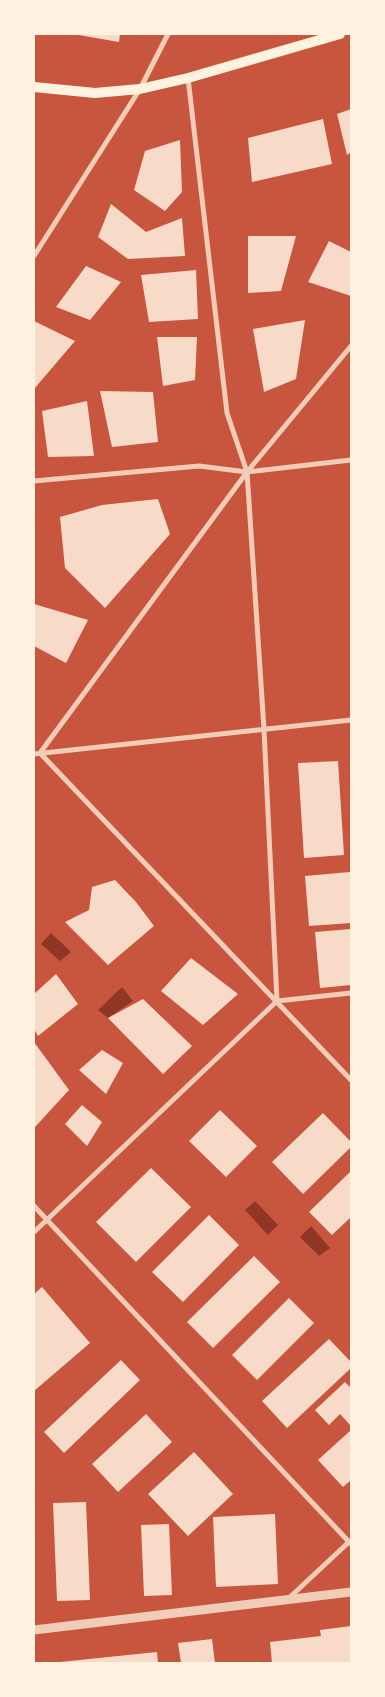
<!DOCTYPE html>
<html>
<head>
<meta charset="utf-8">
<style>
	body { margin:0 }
	#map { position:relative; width:385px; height:1697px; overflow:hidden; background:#c8553d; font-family:"DejaVu Sans",sans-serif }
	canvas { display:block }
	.frame { position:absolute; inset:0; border:35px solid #fff3e0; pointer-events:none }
</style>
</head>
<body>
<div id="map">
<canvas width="385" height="1697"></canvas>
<div class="frame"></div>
</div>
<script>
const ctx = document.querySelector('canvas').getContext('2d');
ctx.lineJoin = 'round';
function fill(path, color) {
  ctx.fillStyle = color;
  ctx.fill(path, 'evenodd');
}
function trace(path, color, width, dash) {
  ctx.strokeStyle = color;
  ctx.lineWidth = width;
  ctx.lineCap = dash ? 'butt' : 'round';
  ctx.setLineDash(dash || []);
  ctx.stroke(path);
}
const water = new Path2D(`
	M51,933L71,952L60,961L41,944Z
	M122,987L133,1001L108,1018L98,1010Z
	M255,1201L278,1225L268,1235L245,1210Z
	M311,1226L330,1248L319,1256L300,1237Z`);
const building = new Path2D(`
	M73,34H120L119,42Z
	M351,109V152L347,155L337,114Z
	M323,119L332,164L252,182L248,138Z
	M180,140L182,192L165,211L134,190L145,151Z
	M111,204L146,232L182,218L185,256L128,259L98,237Z
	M248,236H296L281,291L248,293Z
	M329,241L351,252V296L308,282Z
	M86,266L121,282L90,320L56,307Z
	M196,270L198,319L149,322L141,275Z
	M305,320L296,379L264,392L253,329Z
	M34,321L75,341L34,389Z
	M157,337H197L195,380L163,386Z
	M100,391L153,392L158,442L112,447Z
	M87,401L94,456L48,457L42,411Z
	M158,499L170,534L105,608L65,568L60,517L102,505Z
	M34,604L88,620L66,663L34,646Z
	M338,761L344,855L304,858L298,763Z
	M350,872L351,923L309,926L305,876Z
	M115,880L136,902L154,926L108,965L65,922L89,910L92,887Z
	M351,929V985L320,988L315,932Z
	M191,958L238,994L203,1025L161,991Z
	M56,974L78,1004L38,1036L34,1029V994Z
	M143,999L192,1046L163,1074L108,1018Z
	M34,1042L69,1090L35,1127L34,1126Z
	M102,1050L123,1063L106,1094L79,1070Z
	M82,1105L102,1122L87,1146L65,1124Z
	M220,1110L257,1146L226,1177L189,1141Z
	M323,1113L351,1142V1147L303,1194L272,1162Z
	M151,1168L191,1207L136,1262L96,1222Z
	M351,1171V1217L332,1235L309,1212Z
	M209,1215L239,1245L183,1302L152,1272Z
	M254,1256L280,1282L213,1348L187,1322Z
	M42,1287L90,1343L34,1391V1294Z
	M289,1298L314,1323L257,1380L232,1355Z
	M329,1339L351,1362V1368L287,1428L262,1401Z
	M121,1360L140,1380L64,1453L44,1432Z
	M345,1382L351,1388V1426L340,1414L329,1425L315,1410Z
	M146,1414L172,1442L118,1492L92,1464Z
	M351,1430V1480L343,1487L318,1460Z
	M194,1452L233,1494L188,1536L148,1494Z
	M86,1502L90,1600L57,1601L53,1503Z
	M275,1514L278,1584L216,1587L213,1517Z
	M169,1524L172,1595L144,1596L141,1525Z
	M351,1626V1663H272L270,1642L321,1636L320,1630Z
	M212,1639L215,1663H181L178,1643Z
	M157,1652L158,1663H60V1662Z`);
const minor = new Path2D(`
	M34,256L140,89L168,34
	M351,346L247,472L40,753L351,1080
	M34,481L199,466L247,472L351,460
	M34,754L351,720
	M277,1001L351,993
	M34,1206L351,1544
	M34,1232L277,1001L264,729L247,472L227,413L188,78
	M289,1598L350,1541`);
const tertiary = new Path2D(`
	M34,1630L351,1592`);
const secondary = new Path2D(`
	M34,87L95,93L140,89L188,78L340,34`);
fill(water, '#8f3625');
fill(building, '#f7dbc8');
trace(minor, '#f1ccb7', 5);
trace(tertiary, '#f1ccb7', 9);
trace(secondary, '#fff3e0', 10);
</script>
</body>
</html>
